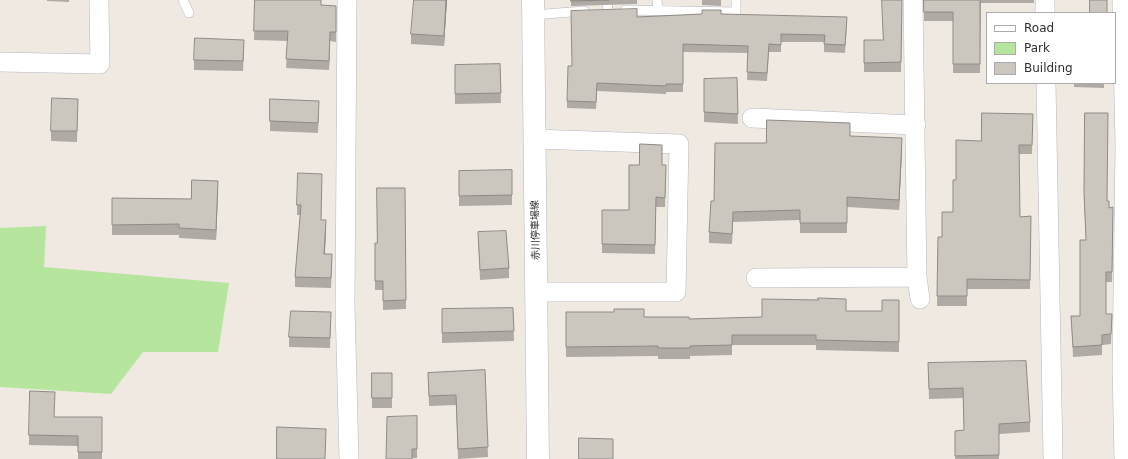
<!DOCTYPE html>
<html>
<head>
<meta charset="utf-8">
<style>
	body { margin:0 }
	#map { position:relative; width:1128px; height:459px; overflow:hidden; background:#efe9e1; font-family:"DejaVu Sans",sans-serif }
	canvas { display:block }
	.legend { position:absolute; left:986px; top:12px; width:130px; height:72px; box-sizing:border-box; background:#fff; border:1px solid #ababab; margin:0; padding:5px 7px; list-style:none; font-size:12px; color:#2e2e2e }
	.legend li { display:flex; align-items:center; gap:8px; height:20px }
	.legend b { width:20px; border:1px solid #ababab }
</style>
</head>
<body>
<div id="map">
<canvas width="1128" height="459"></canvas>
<ul class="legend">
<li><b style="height:5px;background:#fff"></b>Road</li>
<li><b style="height:11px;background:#b6e59e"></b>Park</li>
<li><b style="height:11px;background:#cbc7bf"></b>Building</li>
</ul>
</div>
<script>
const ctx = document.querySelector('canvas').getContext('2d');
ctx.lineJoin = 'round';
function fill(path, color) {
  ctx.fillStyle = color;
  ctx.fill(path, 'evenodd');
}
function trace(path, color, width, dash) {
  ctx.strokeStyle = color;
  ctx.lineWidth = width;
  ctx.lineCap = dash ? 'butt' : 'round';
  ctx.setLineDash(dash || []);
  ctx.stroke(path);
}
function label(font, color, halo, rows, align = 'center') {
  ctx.font = font + ' "DejaVu Sans","Noto Sans JP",sans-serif';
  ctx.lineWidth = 3;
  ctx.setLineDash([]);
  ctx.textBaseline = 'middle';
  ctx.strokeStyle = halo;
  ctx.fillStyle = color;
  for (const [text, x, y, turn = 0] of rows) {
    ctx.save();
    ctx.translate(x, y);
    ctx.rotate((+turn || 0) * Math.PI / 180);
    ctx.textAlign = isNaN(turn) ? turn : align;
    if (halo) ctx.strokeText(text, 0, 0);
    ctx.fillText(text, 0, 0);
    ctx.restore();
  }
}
const green = new Path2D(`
	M46,226L44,267L229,283L218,352H143L111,394L0,387V228Z`);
const service = new Path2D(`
	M183,0L189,13
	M607,0L608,10
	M657,0L658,10
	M625,10L736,12V0
	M533,15L584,11`);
const minor = new Path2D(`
	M347,0L345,306L349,459
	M913,0L917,277L920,299
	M1045,0V13
	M1122,0L1125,146L1122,370L1124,459
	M0,62L100,64L99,0
	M1046,83L1053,457
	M752,118L916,125
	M535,139L679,144L676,292H536
	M756,278L917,277`);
const secondary = new Path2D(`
	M533,0L538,459`);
const wall = new Path2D(`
	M47,0H69V2L47,1Z
	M255,0L336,6V42L330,41L329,70L286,68L288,41L254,40Z
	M447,0L444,46L411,44V34Z
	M571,0H637V4L571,6Z
	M702,0H721V6L702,5Z
	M902,0L901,72H864V40H883Z
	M924,0H1034V3H981L980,73H953V21H924Z
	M721,14L847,24L845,53L824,52V42H781V52H769L767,81L747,80L748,53L683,52V92H666V94L597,91L596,109L567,108V101L572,66L637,17Z
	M244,50L243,71L194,70V60Z
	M500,64L501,103L455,104V65Z
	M737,78L738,124L704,122V79Z
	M1074,83H1104V88L1074,87Z
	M78,109L77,142L51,141V131Z
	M319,111L318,133L270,131V121Z
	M1085,113L1107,201L1113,218L1112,282H1106V314H1112L1111,344L1102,345V355L1073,357L1071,316H1080L1086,240L1084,202Z
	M1033,114L1032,154H1019L1020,217L1031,216L1030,289H967V306H937L938,237H942L953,212L956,180L981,141Z
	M850,136L902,149L899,210L847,207V233H800V220L733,222L732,244L709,243V232L714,201L766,143Z
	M662,165H666L665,207H656L655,254L602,253V210H629Z
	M512,170V205L459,206V171Z
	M322,184L321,220L326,230L325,254L332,265L331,288L295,287V277L300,215H297V205Z
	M405,188L406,309L383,310V290H375V243H377Z
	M218,191L216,240L179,238V235H112V198L191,199Z
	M478,232L509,268V278L480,280Z
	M899,300V352L816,350V345H732V355L690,356V359H658V356L566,357V312L644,317L689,319L762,317L846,311H882Z
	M513,308L514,341L442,343V309Z
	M331,312L330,348L289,347V337Z
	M928,363L1030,422V432L999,434V459H955V431L964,430L963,398L929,399Z
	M485,370L488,457L458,459L456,405L429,406L428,373Z
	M372,373H392V408H372Z
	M417,416V458L386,459Z
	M54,417H102V459H78V446L29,445V435Z`);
const shadedWall = new Path2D(`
	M446,0H447L444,46V36Z
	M330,32V41L329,70V61Z
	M902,138V149L899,210V200Z
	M218,181V191L216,240V230Z
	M326,220V230L324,264V254Z`);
const building = new Path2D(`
	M255,0H321V5L336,6V32H330L329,61L286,59L288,31H254Z
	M414,0H446L444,36L411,34Z
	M571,0H609L571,1Z
	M882,0H902L901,62L864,63V40H883Z
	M924,0H980V64H953V12H924Z
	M1090,0H1107V13H1090Z
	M637,9V17L702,14V10H721V14L847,17L845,45L824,44L825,35L781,34V45L769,44L767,73L747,72L748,46L683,44V84H666V86L597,83L596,102L567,101L568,66H572L571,11Z
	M195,38L244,40L243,61L194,60Z
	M500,64L501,93L455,94V65Z
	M737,78L738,114L704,112V79Z
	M52,98L78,99L77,131H51Z
	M270,99L319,101L318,123L270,121Z
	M982,113L1033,114L1032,145H1019L1020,217L1031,216L1030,280L967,279V296H937L938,237H942V212H953V180H956V140L981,141Z
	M1085,113H1108L1107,201H1109V208L1113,207L1112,272H1106V314H1112L1111,334L1102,335V345L1073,347L1071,316H1080V240H1086L1084,192Z
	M767,120L850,123V136L902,138L899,200L847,197V223H800V210L733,212L732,234L709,232L711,201H714L715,143H766Z
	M640,144L662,145V165H666L665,198L656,197L655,245L602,244V210H629V165H639Z
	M512,170V195L459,196V171Z
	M298,173L322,174L321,220H326L324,254H332L331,278L295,277L301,205H297Z
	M192,180L218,181L216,230L179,228V224L112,225V198L191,199Z
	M377,188H405L406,300L383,301V281H375V243H377Z
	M506,231L509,268L480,270L478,232Z
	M818,298L846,299V311H882V300H899V342L816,340V335H732V345L690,346V348H658V346L566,347V312H614V309H644V317H689V319L762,317V299L818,300Z
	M513,308L514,331L442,333V309Z
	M291,311L331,312L330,338L289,337Z
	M1026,361L1030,422L999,424V455L955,456V431L964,430L963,388L929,389L928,363Z
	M485,370L488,447L458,449L456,395L429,396L428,373Z
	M372,373H392V398H372Z
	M30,391L55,392L54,417H102V452H78V436L29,435Z
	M417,416V449H412V459H386L387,417Z
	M277,427L326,429L325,459H277Z
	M579,438L613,439V459H579Z`);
const streetNames = [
	["赤川停車場線",536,230,-91]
];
fill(green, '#b6e59e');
trace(service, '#b4b7c1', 10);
trace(minor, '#b4b7c1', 20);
trace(secondary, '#b4b7c1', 23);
trace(service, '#fff', 9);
trace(minor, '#fff', 19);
trace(secondary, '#fff', 22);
fill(wall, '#afaba4');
fill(shadedWall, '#8e8b86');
fill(building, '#cbc7bf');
trace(building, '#8e8b86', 1);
label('10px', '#2e2e2e', '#fff', streetNames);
</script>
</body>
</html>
